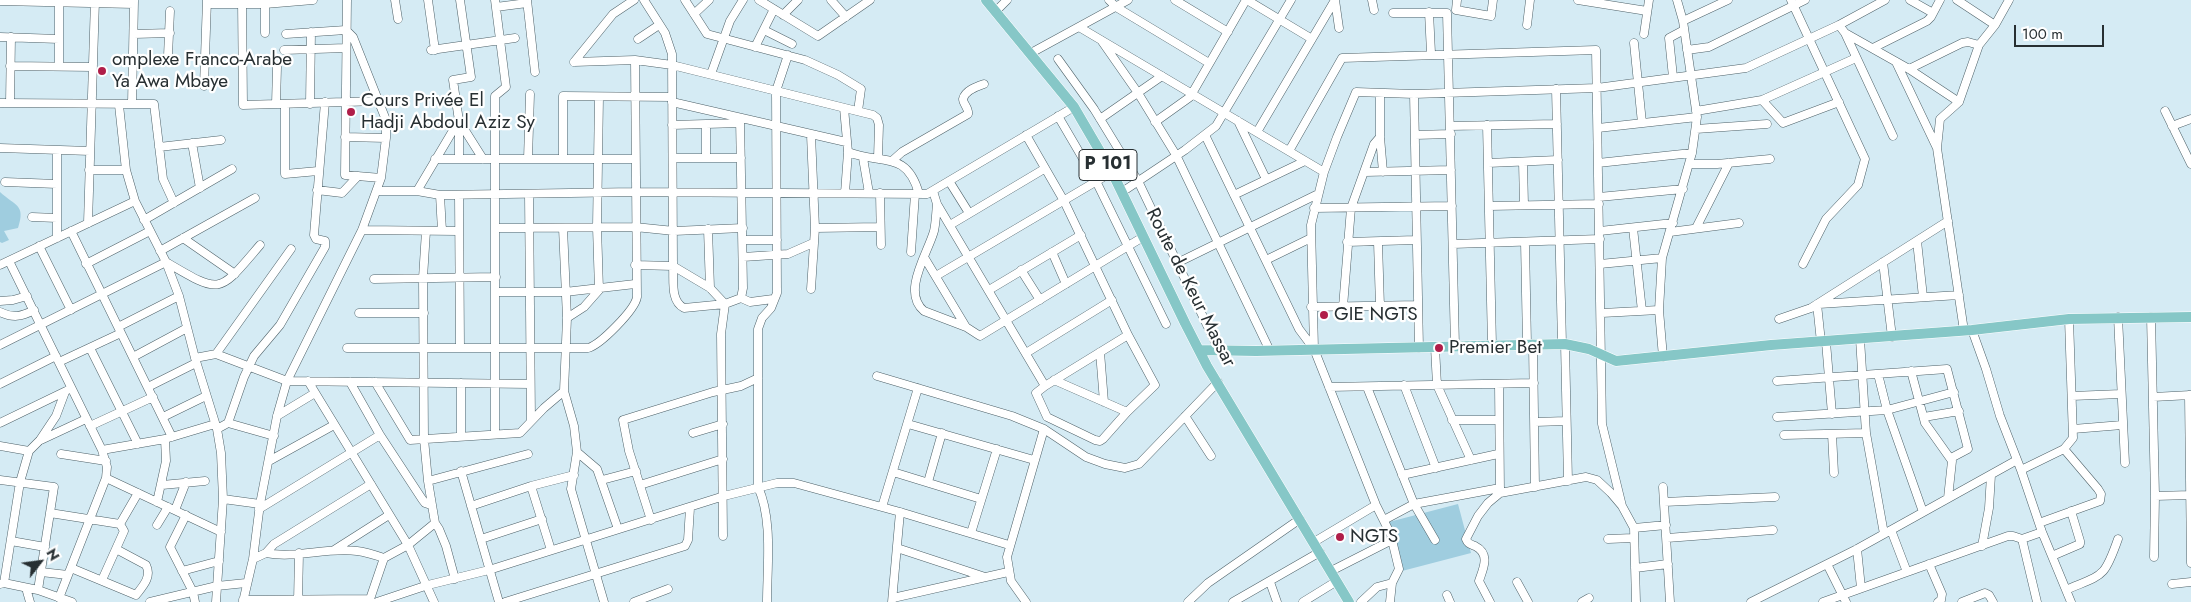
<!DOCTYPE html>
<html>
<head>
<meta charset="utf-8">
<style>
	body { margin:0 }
	#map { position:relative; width:2191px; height:602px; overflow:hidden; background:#d5ebf4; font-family:Jost,sans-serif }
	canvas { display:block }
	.north { position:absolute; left:15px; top:537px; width:50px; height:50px; -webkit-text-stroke:4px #fff; paint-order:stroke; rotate:60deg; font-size:14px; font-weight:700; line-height:20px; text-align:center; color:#272f32 }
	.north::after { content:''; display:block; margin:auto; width:18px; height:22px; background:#272f32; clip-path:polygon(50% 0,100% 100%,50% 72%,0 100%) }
	.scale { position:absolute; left:2014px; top:25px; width:90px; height:22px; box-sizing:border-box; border:2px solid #272f32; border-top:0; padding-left:6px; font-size:15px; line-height:18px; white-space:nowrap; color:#272f32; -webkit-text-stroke:4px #fff; paint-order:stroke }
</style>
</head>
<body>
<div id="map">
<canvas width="2191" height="602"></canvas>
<div class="north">N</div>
<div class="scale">100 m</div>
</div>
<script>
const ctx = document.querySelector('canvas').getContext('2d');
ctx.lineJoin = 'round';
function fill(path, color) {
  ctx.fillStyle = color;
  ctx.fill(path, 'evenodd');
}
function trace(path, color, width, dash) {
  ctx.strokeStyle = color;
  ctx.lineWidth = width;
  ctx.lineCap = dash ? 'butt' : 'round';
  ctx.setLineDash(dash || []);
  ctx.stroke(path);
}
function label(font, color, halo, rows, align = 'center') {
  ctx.font = font + ' Jost,sans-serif';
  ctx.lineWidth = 4.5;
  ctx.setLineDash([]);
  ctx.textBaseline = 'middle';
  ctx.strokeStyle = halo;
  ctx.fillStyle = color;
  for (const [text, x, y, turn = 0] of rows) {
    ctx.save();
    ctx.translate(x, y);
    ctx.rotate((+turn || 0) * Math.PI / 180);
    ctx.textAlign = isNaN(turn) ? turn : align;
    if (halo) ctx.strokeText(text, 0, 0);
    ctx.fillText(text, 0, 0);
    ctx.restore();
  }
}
const green = new Path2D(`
	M0,192C15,206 26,204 18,228L4,231L9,240L2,243L0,242Z
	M1458,504L1471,553L1402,571L1389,522Z`);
const minor = new Path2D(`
	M242,0L243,105L379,101
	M347,0L345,175L381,178
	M395,0L398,19
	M428,0L435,50
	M495,0L506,87L495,96V433
	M527,0L535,72
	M644,0L665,33L672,54L673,266C674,280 670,301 684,308L725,304
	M685,0L707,34L805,60L838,75L861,89L858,111
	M759,0L818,36L870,0
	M831,0L846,17
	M1109,0L1116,7L1209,63
	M1175,0L1228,32
	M1247,0L1312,39
	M1335,0L1339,28
	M1372,0L1374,10
	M1457,0L1456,10L1491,16L1493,0
	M1578,0L1647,11
	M1791,0L1865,159L1858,185L1826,219L1803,264
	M1910,0L1933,13
	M1957,0L1995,25
	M0,1L134,4
	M207,4H265L313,0
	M496,7L527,3
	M996,11L1007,0
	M1429,12L1431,53
	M1393,13H1447L1455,346
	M694,14L709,0
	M783,15L798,0
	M1683,21L1728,0
	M1527,25L1530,0
	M1839,25L1845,33L1909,69L1959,102
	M1079,27L1324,172
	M764,30L792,44
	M265,33V0
	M1845,33L1893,136
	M134,34L170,33
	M1644,34L1649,0
	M0,37L59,39
	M638,39L659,25
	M1101,40L1138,93L1176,155L1270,351
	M1634,43L1642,123
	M755,47L774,9
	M1873,48L1927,21L1931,17L1940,0
	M284,50L346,48
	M431,50L515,38
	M1687,50L1709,47L1805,0
	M1031,53L1128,0
	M168,56L170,11
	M1058,59L1094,109L1138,181L1219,350
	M574,62L635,60L672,65L873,115L877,118L879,125L878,158
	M574,62L613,14L634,0
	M1896,62L1937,148
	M10,66L93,67
	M59,66V0
	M1909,69L1962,43L1968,42L1979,45
	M711,74L730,21L743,0
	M1673,77L1669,38L1684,30
	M204,86L207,0
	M1556,89L1562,344
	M1380,93V137L1383,172
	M1414,94L1419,348
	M1762,100L1783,123L1839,102
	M672,102L846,142
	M0,103L154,104L163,179L174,203
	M10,103L11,37
	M132,104L134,1
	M276,104L277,67
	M285,104V174L318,171
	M310,104L311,32
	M119,105L126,170L135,201L166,262L179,296L195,358L217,429L221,453L223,499L216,602
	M844,108L848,152L845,193
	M1696,111L1762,100L1856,58
	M2165,111L2191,164
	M1058,116L1096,181L1166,324
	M1100,119L1162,76
	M459,121L483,159
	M1238,121L1266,179
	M1155,122L1190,97L1246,0
	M672,125L740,123
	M1487,125L1492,345
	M1450,126L1557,124
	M2172,126L2191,119
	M1598,128L1697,117
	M1696,129L1767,124
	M1257,132L1335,0
	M811,135L815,228L811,289
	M1205,135L1299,329L1314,349L1376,505L1392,537V540L1331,571
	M1415,135L1451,134
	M345,137L386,138
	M192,143L200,188
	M159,147L221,140
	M0,148L90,151
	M57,150V238
	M1289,151L1342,58L1596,50L1602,424L1622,506
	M848,152C880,165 907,149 919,194
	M673,158H741
	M706,158V124
	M863,158L869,193
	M435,159H635
	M459,159V121L453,80L471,77L460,0
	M528,159L530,94
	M563,159V96L672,97
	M893,160L902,152L968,114C969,108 963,104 963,99C965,90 978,86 984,84
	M1523,162L1524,205
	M1488,163L1558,160
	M1598,163L1692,153
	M1689,164H1717L1770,159
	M89,170H126
	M1365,172L1451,170
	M949,181L969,213
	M5,182L57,184
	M317,190L342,193L358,176
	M377,191H417L440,195L635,192L927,194L1074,107
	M417,191L458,122
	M933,191L937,204L1045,386L1128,335L1064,201L1026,135
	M1122,192L1185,150L1216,126L1291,0
	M880,193L881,245
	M529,194L531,421
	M440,195L442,231
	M459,195L460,348
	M1234,195L1305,161
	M1599,197L1683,189
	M937,204C936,213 936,222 934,231C928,253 901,292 924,311L966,327L980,336L1143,237
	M1489,206L1599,204
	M1314,208L1452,206
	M32,217L57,218
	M144,220L232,169
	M88,223L95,0
	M950,225L1044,169
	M496,228L635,227L674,231L743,228
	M563,228L567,318L564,391L574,426L577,452L571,489L604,602
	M815,228L880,227
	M1633,228L1642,311
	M1696,228L1729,163
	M708,229L710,288
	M362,230L458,231
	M71,231L172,437
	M426,231L423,278L424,439L428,481L435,523L439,529L446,546L455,579
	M1600,231L1673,223
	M1670,232L1739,223
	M183,238L235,274
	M743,240H777
	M1917,241L1923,297
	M1347,242L1416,240
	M1378,242L1380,307
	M1525,242L1527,344
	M1453,244L1600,239
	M39,246L71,310
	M160,251L255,198
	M911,252L915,194
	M1052,252L1066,284
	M743,257L788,254L813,243
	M924,257L966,327
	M1266,260L1311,238
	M9,261L102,450L107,467L106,478L59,598
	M166,262C222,295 218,294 260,245
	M1883,262L1892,337
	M1177,263L1318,194
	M86,264L150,231
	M1600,264L1662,258
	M0,265L135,201
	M635,265L673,266L710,288L725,304
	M1021,270L1040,300
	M936,276L1112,172
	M374,279L496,277
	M989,290L1081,235
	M496,292H565L635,284
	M741,298L750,302L773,299
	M0,301L13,300L27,296
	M1817,304L1821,342
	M1819,304L1959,295
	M1311,307L1418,305
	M1343,307L1351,208L1374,144L1380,137
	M0,312C13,318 21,317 34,310
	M359,313H424
	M1602,313L1659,310
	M2118,317L2125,463
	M2151,317L2155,496L2154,557
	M567,318L584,307L599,290L597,227L599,97
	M1779,319L1811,308L1948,221
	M118,327L179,296
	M1972,330L1986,369L2000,416L2021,470L2042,532L2071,602
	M1964,331L1937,148L1940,119L1959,102L1979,45L1995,25L2009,0
	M1860,339L1866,433L1884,534
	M1826,342L1832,414
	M1533,344L1535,487
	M1565,344L1568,481
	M0,345L166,262
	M1435,347L1437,385L1471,460
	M90,348L138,444
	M347,348H588C600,345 635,310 637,297L635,60
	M1314,349L1311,225L1324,172L1337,137L1356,92L1414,94L1597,88L1746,68L1839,25L1885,0
	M1100,352L1104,402
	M1026,353L1112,300
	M216,354L291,249
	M133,357L187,328
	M1663,357L1659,310L1662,258L1692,153L1697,117L1683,21L1677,0
	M195,358L216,354L287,381L530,384
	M59,362L121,333
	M1911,371L1925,423L1952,461L1948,498
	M1878,374L1887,410L1923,512
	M877,376L1012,416L1044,429L1086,457L1105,464L1125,468L1139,464L1218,382
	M1054,380L1127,412L1155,385L1128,335
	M308,381L408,545L434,602
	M1777,381L1947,369L1968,449L1951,458
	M350,382L380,435L422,499L425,503L431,505
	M375,382L410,440L520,433L544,408L564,391
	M461,383V436
	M0,384L56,356
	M1499,384L1500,492
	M1404,385L1436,468
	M1045,386L1036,393L1047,417L1095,440L1100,441L1103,439L1127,412
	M148,387L196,363
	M1329,387L1534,383
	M1367,387L1414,504L1435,540
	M2189,395L2191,563
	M2072,396L2121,394
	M2153,397L2191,395
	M277,416L315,393
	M1185,416L1211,456
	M163,417L206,396
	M1777,417L1887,410L1954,392
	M1924,417L1959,411
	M1452,420H1498
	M1535,422L1566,421
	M0,423L66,391
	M228,423L274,436
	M908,424L1034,460
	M90,426L153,397
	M217,429L228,423L244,377L254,356L280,325L325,247V241L316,239L314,235L325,102
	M2073,429L2122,425
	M693,433L723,424
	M1832,434L1834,473
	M1784,435L1866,433
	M41,440L86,419
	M0,446L29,451
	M102,450L165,439L215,424
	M577,452L597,469L618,529
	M61,454L106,461
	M269,461L334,425
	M2021,470L2064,449L2073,438L2069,319
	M461,471L499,602
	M893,472L981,499
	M1402,475L1498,454
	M106,478L221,532
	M0,480L54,487L38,590
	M602,480L636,471
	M428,481L528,454
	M928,482L942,433
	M162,485L205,481
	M640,485L723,459
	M531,486L551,550
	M1663,487L1670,602
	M2155,496L2191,495
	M223,499L260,504
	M157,502L166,461L165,439
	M1664,502L1775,497
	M471,506L531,486L574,475
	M882,507L918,388
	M259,509L380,435
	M175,510L186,482
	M50,513L120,524
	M186,515L170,547L193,592L195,602
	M651,520L629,451L623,420L713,392L741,386L758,378
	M1384,520L1414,504L1500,488
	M2039,523L2100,501L2101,494L2098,489L2064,449
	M120,524L138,493
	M157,525L168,507
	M1634,528L1666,525
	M1891,530L1907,572
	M971,533L997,449
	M723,536L721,334L725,304L741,298L743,288L740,118
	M1667,538L1773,530
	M481,539L542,519
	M1608,539L1633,538
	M2022,539L2037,602
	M11,541L45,547
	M1314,542L1376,505
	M1982,546L1989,508L1991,475
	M897,548L985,577
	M116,549L146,565C152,577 143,586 136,595
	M1857,549L1861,588
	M334,550L389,515
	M266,553C295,559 326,547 357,551C366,552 375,555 384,558L408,545L435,523
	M2052,556L2080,544V541L2071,511
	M253,559L266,553L274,544L371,484
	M1827,564L1846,602
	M1929,564L1942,594L1941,600L1938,602
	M71,568L136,595
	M1635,568L1668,564
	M182,571L219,561
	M41,572L68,575
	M102,580L124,531L120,524
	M1270,582L1277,602
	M1517,582L1528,602
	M4,583L20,482L29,451L40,440L56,416L65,392
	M0,584L4,583L38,590L72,602
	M2172,584L2191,582
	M26,588L30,602
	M2066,590C2103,574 2104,579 2118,539
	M1447,595L1450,602
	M893,598L1008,572
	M243,600L370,599
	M150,602L217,586L246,583
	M243,602L253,559L260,504L277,416L287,381L362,230L381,178L386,138V120L353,37L346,30L286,34
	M298,602L299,553
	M369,602L384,558
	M377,602L428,585L489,570L724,496L777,483H794L900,512L1009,545
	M505,602L685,546L688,540L690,508
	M634,602L668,589
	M767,602C767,567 773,519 758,487V329L762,318L771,308L777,293L776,91L788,55
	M892,602L900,512
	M1026,602L1011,581L1007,557L1044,429
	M1188,602L1208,583L1300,519
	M1233,602L1320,552
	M1303,602L1337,581
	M1361,602L1377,587L1392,583
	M1390,602L1392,583L1399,569L1392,540
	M1490,602L1479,581C1483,569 1491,554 1475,546C1470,544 1468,544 1466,539L1478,516L1488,503L1500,493L1586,477L1597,480L1611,493L1622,506L1634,528L1636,602
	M1582,602L1589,598
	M1751,602L1857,549L2017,460
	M1823,602L2008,536H2013L2022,539L2042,532
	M1962,602L1985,593L1989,595L1993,602`);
const major = new Path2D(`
	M986,0L1074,107L1112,172L1185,323L1207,366L1349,602
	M1199,350L1256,351L1565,344L1589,349L1616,361L1771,345L1972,330L2069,319L2191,317`);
const markers = [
	[102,71,5,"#b01e49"],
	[351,112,5,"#b01e49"],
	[1324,315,5,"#b01e49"],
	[1439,348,5,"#b01e49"],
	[1340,537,5,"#b01e49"]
];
const shields = [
	[1108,165,58]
];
const shieldNames = [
	["P 101",1108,165]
];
const poiNames = [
	["omplexe Franco-Arabe",112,60],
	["Ya Awa Mbaye",112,82],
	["Cours Privée El",361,101],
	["Hadji Abdoul Aziz Sy",361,123],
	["GIE NGTS",1334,315],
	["Premier Bet",1449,348],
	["NGTS",1350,537]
];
const streetNames = [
	["Route de Keur Massar",1190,288,63]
];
fill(green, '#9fcddf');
trace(minor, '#4e6168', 9);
trace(major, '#fff', 11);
trace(minor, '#fff', 8);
trace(major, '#86c7c7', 10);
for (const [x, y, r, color] of markers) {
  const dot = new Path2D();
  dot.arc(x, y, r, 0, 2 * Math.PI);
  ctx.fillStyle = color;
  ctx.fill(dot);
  trace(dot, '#fff', 2);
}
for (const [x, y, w] of shields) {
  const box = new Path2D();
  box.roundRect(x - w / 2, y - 15.5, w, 31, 4);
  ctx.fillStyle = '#fff';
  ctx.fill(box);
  trace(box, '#272f32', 1);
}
label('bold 18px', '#272f32', null, shieldNames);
label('19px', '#272f32', '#fff', poiNames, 'left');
label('19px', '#272f32', '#fff', streetNames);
</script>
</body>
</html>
